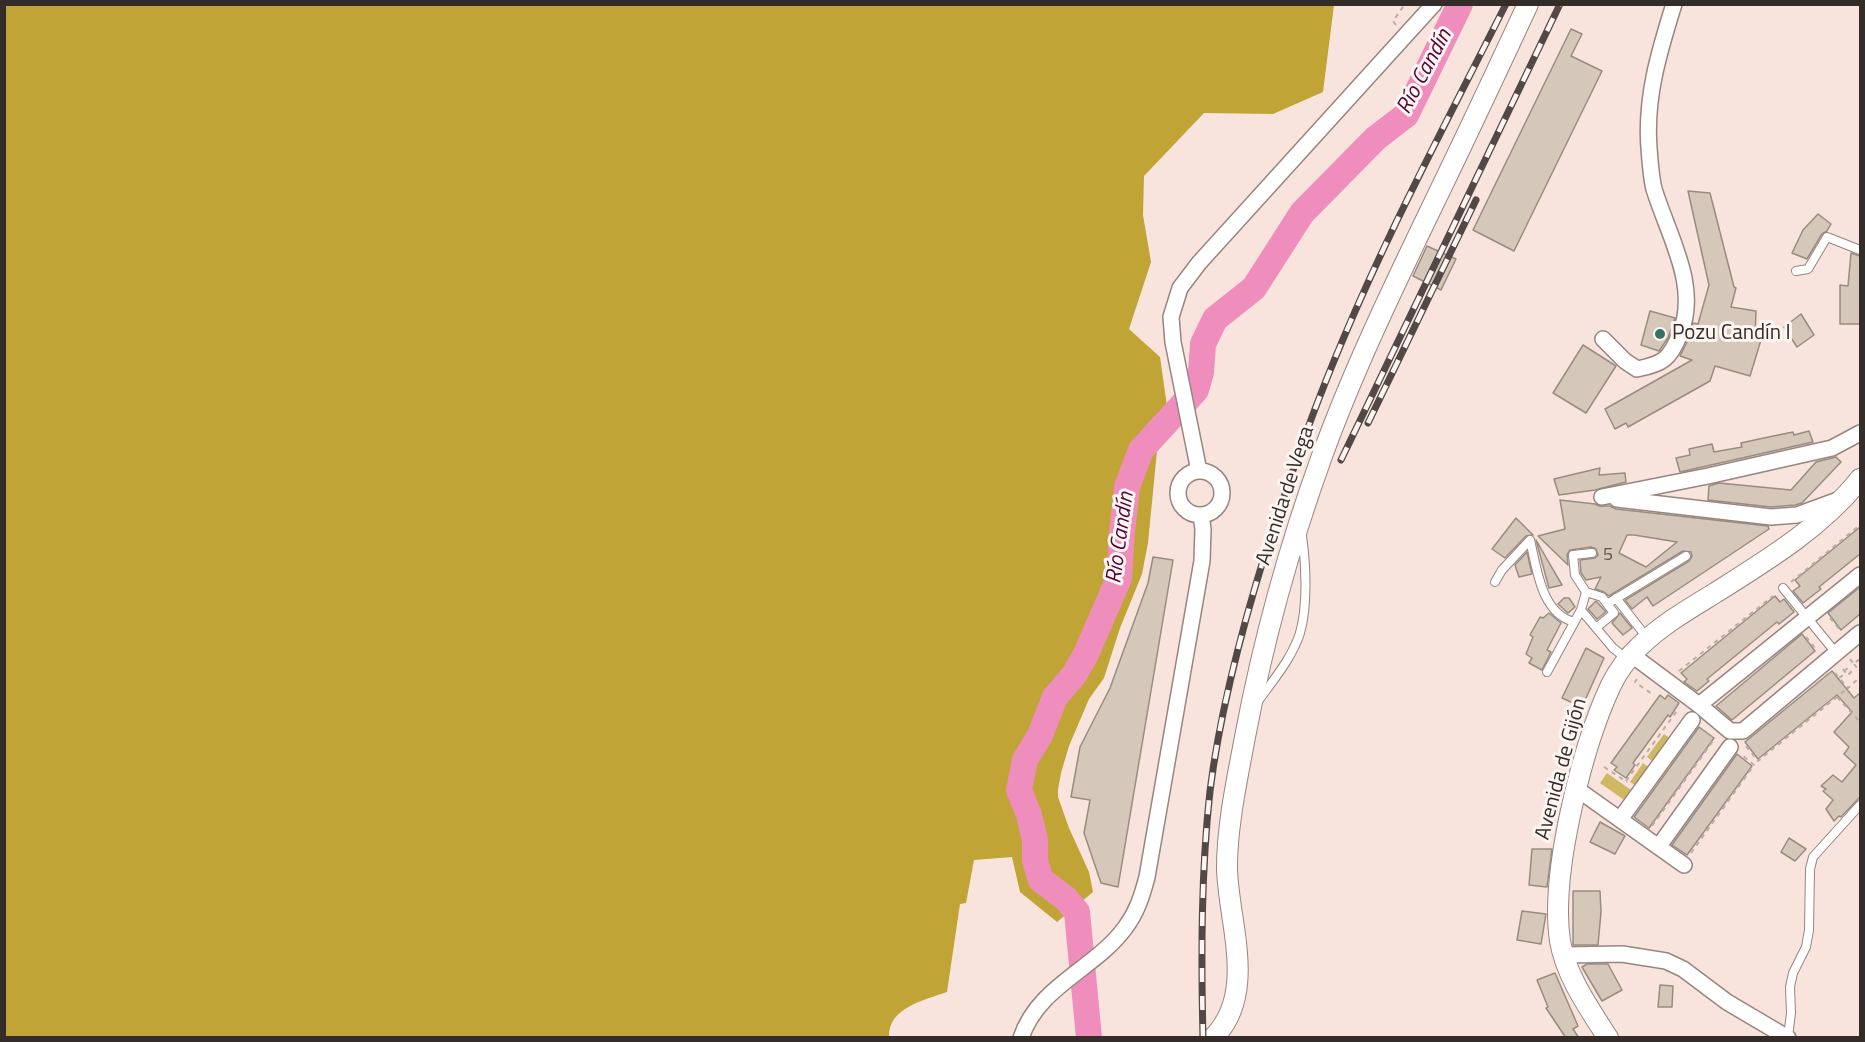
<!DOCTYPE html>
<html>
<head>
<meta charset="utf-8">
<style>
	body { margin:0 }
	#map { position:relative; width:1865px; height:1042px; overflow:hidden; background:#f8e4dd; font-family:"Titillium Web",sans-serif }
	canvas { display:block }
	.frame { position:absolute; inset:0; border:6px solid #332c29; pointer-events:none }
</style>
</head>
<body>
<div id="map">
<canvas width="1865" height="1042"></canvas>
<div class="frame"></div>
</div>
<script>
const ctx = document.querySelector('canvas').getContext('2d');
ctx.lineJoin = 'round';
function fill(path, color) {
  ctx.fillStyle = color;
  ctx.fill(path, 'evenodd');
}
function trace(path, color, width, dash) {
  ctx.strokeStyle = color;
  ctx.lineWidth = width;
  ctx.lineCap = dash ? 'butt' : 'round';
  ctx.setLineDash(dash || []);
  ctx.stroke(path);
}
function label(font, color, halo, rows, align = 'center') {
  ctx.font = font + ' "Titillium Web",sans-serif';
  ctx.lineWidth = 6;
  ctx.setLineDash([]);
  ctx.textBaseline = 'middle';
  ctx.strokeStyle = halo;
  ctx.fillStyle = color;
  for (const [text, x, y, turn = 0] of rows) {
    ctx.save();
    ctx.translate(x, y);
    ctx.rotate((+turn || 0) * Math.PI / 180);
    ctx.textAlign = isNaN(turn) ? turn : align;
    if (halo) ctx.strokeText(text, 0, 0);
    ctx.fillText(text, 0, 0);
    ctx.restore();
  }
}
const green = new Path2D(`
	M1664,734L1673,740L1656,764L1647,757Z
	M1643,763L1651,769L1638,787L1630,782Z
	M1607,773L1634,792L1627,802L1600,783Z`);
const forest = new Path2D(`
	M5,4L1334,5L1323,92L1273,114L1204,113L1144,176L1143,215L1151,262L1129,329L1160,357L1167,406L1157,451L1148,543L1142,574L1120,628L1104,678L1089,699L1069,746L1061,773L1058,790V797L1069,828L1089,872L1093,892L1057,922L1020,892L1012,857L974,860L966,903L960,904L947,992C924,1000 888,1008 889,1037H5Z`);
const river = new Path2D(`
	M1089,1038L1077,912L1065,898L1041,880L1035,861V840L1029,815L1019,790L1025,760L1040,735L1055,697L1074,675L1086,654L1119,578L1122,532L1127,487L1141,450L1196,390L1201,372L1203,344L1215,319L1254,288L1302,213L1376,138L1406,115L1460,4`);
const building = new Path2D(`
	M1571,29L1582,34L1571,56L1602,71L1514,251L1473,230Z
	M1688,191L1710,193L1734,287L1736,288L1731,307L1756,311L1755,338L1761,340L1750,376L1715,366L1710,381L1628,427L1626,423L1615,429L1605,409L1692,360L1680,356L1689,338L1693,323L1698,324L1709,285Z
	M1818,214L1831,224L1827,231L1822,234L1807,259L1792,253L1803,230Z
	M1427,246L1456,259L1441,290L1413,276Z
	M1851,253L1860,256V324H1840V285L1848,286Z
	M1650,311L1675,318L1668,338L1659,351L1641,345Z
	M1801,314L1814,335L1797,347L1784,327Z
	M1583,345L1616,366L1586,413L1553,393Z
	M1809,431L1813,442L1680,472L1676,458L1690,455L1689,449L1712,444L1714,452L1742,447L1741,443L1759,439L1793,432L1794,435Z
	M1836,457L1841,462L1802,503L1795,505L1771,507L1708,500L1709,486L1719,483L1791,490L1816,462Z
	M1600,468L1599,475L1625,473L1626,482L1595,490L1559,495L1554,479Z
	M1560,500L1595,504L1599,506H1610L1616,509L1768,526L1769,529L1653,606L1647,597L1632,609L1625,600L1689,561L1692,556L1691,552L1683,551L1609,596L1604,592L1595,589L1601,577L1586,580L1581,573L1580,560L1595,558L1598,555L1596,549L1591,547L1570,550L1567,555L1568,565L1538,536L1565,529ZM1627,535H1634L1677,542L1646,567L1619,553Z
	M1516,518L1533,535L1526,536L1505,558L1492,549Z
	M1860,527V554L1819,587L1821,589L1803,603L1793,591L1800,586L1795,580Z
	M1536,540L1544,554L1562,585L1549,588Z
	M1527,552L1532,574L1519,577L1515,565Z
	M1153,557L1173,560L1118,887L1101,883L1084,833L1090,800L1071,797L1080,747L1110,688L1148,583Z
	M1860,587V614L1841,630L1828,613Z
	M1775,596L1780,602L1784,599L1794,612L1779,624L1777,622L1707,679L1709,681L1697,691L1684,682L1687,679L1681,673Z
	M1564,598H1569L1575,607L1568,613L1558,604Z
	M1596,601L1606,612L1597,619L1588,609Z
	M1549,613L1561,623L1547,650L1551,652L1542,670L1529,663L1532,658L1526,654L1533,637L1530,635L1540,617L1543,618Z
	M1620,613L1632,628L1623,635L1612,623Z
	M1802,634L1815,651L1732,720L1716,706Z
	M1586,648L1604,658L1582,707L1562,698Z
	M1832,671L1854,698L1860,693V797L1841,817L1839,816L1834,821L1826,809L1833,800L1823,791L1826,789L1821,786L1833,775L1842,782L1856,765L1844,754L1849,747L1834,732L1852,712L1837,695L1758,759L1745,742Z
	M1660,695L1665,699L1668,695L1679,703L1670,717L1668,715L1633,763L1635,765L1626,778L1614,770L1617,767L1611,763Z
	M1699,727L1714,738L1649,828L1634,817Z
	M1737,754L1752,766L1687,855L1672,845Z
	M1600,822L1625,836L1615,854L1590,842Z
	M1789,838L1806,849L1795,861L1781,852Z
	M1532,849H1552L1547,887L1529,885Z
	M1573,891H1600L1601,912L1598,945H1573Z
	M1522,911L1546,914L1541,944L1517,940Z
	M1587,964H1608L1622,990L1602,1001L1582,967Z
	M1555,973L1578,1026L1573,1029L1579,1038H1566L1546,1008L1548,1007L1537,980Z
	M1660,985L1673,986L1672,1007H1658Z`);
const path = new Path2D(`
	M1396,25L1393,21L1405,4
	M1791,582L1860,525
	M1830,618L1840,630
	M1806,637L1816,649
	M1850,659L1854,664L1858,660L1860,661
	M1854,664L1857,668L1860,665
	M1679,671L1773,596
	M1844,671L1848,668L1851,672L1848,675L1846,673
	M1835,673L1848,688L1860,677
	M1839,678L1846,673L1842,668
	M1637,679L1635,682L1652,694
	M1837,697L1860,722
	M1746,746L1758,761L1848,688
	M1604,767L1627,782
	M1626,781L1679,708
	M1652,826L1715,738
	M1691,853L1754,765L1743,756`);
const service = new Path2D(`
	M1796,271L1808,269L1827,237L1860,250
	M1495,582L1502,570L1530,540C1537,569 1541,613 1574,622
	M1783,588L1836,653
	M1586,592L1575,575L1573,555L1592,553
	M1616,598L1648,639
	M1607,604L1686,556
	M1581,610L1613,648L1627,659
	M1547,672L1581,610L1586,592L1602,597L1614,613L1596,628
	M1259,700C1274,679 1292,658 1300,633C1308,605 1306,564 1302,536
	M1788,1037L1791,1013L1790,987L1793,973L1806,947L1809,930L1810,869L1813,857L1860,805`);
const minor = new Path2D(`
	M1603,339L1625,361L1637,369C1663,364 1670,359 1680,334C1700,286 1668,235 1654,189C1651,177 1650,161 1649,148C1645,98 1659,52 1674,4
	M1178 493a22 22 0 1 1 44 0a22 22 0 1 1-44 0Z
	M1199,471L1173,342L1171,317L1180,288L1199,263L1434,4
	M1602,497L1708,476L1832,448L1860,433
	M1617,499L1771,517L1797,515L1838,500
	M1632,655L1699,705L1730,731H1743L1860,633
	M1699,705L1860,575
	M1577,789L1684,865
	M1621,818L1692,720
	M1659,846L1730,747
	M1564,955L1622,954L1666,961L1683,969L1727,1002L1788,1038
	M1021,1038C1038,986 1095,969 1125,928C1137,912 1142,896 1147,877L1202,561L1203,529L1201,515`);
const tertiary = new Path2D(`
	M1213,1038C1258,993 1228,922 1227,868C1227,825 1237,780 1245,737C1263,642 1289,547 1322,456C1353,371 1392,290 1431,209C1464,141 1496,73 1528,4
	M1608,1038C1589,1008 1566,976 1560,941C1550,874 1582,747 1611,685C1618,671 1629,656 1641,645C1663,624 1689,609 1715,593C1766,561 1822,527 1860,479`);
const rail = new Path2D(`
	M1368,423L1476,200
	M1341,460L1560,4
	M1203,1038C1201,955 1201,873 1210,791C1220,711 1242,628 1266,551C1283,499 1300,447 1320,396C1372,261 1441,133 1506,4`);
const markers = [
	[1660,334,6,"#337362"]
];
const numberNames = [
	["5",1608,556]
];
const poiNames = [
	["Pozu Candín I",1672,334]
];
const streetNames = [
	["Avenida de Vega",1286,496,-72],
	["Avenida de Gijón",1562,769,-75]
];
const waterNames = [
	["Río Candín",1425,72,-62],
	["Río Candín",1121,538,-82]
];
fill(green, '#cfb864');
fill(forest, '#c0a436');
trace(river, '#ef8ebd', 26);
fill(building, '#d5c8ba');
trace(building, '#988c7f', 1.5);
trace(service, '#97857e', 10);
trace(minor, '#97857e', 18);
trace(tertiary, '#97857e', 22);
trace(path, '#bcaca6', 2, [4.5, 4.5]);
trace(service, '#fff', 8);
trace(minor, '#fff', 15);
trace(tertiary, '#fff', 20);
trace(rail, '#524946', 7);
trace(rail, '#fdf5f1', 4.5, [14]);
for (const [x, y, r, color] of markers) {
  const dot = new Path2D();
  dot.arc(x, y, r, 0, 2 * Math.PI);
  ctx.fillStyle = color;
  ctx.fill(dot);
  trace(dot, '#fdf5f1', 2);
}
label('18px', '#5c534d', null, numberNames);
label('21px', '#332c29', '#fdf5f1', poiNames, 'left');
label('21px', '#332c29', '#fdf5f1', streetNames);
label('italic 22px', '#570036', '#fdf5f1', waterNames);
</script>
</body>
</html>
